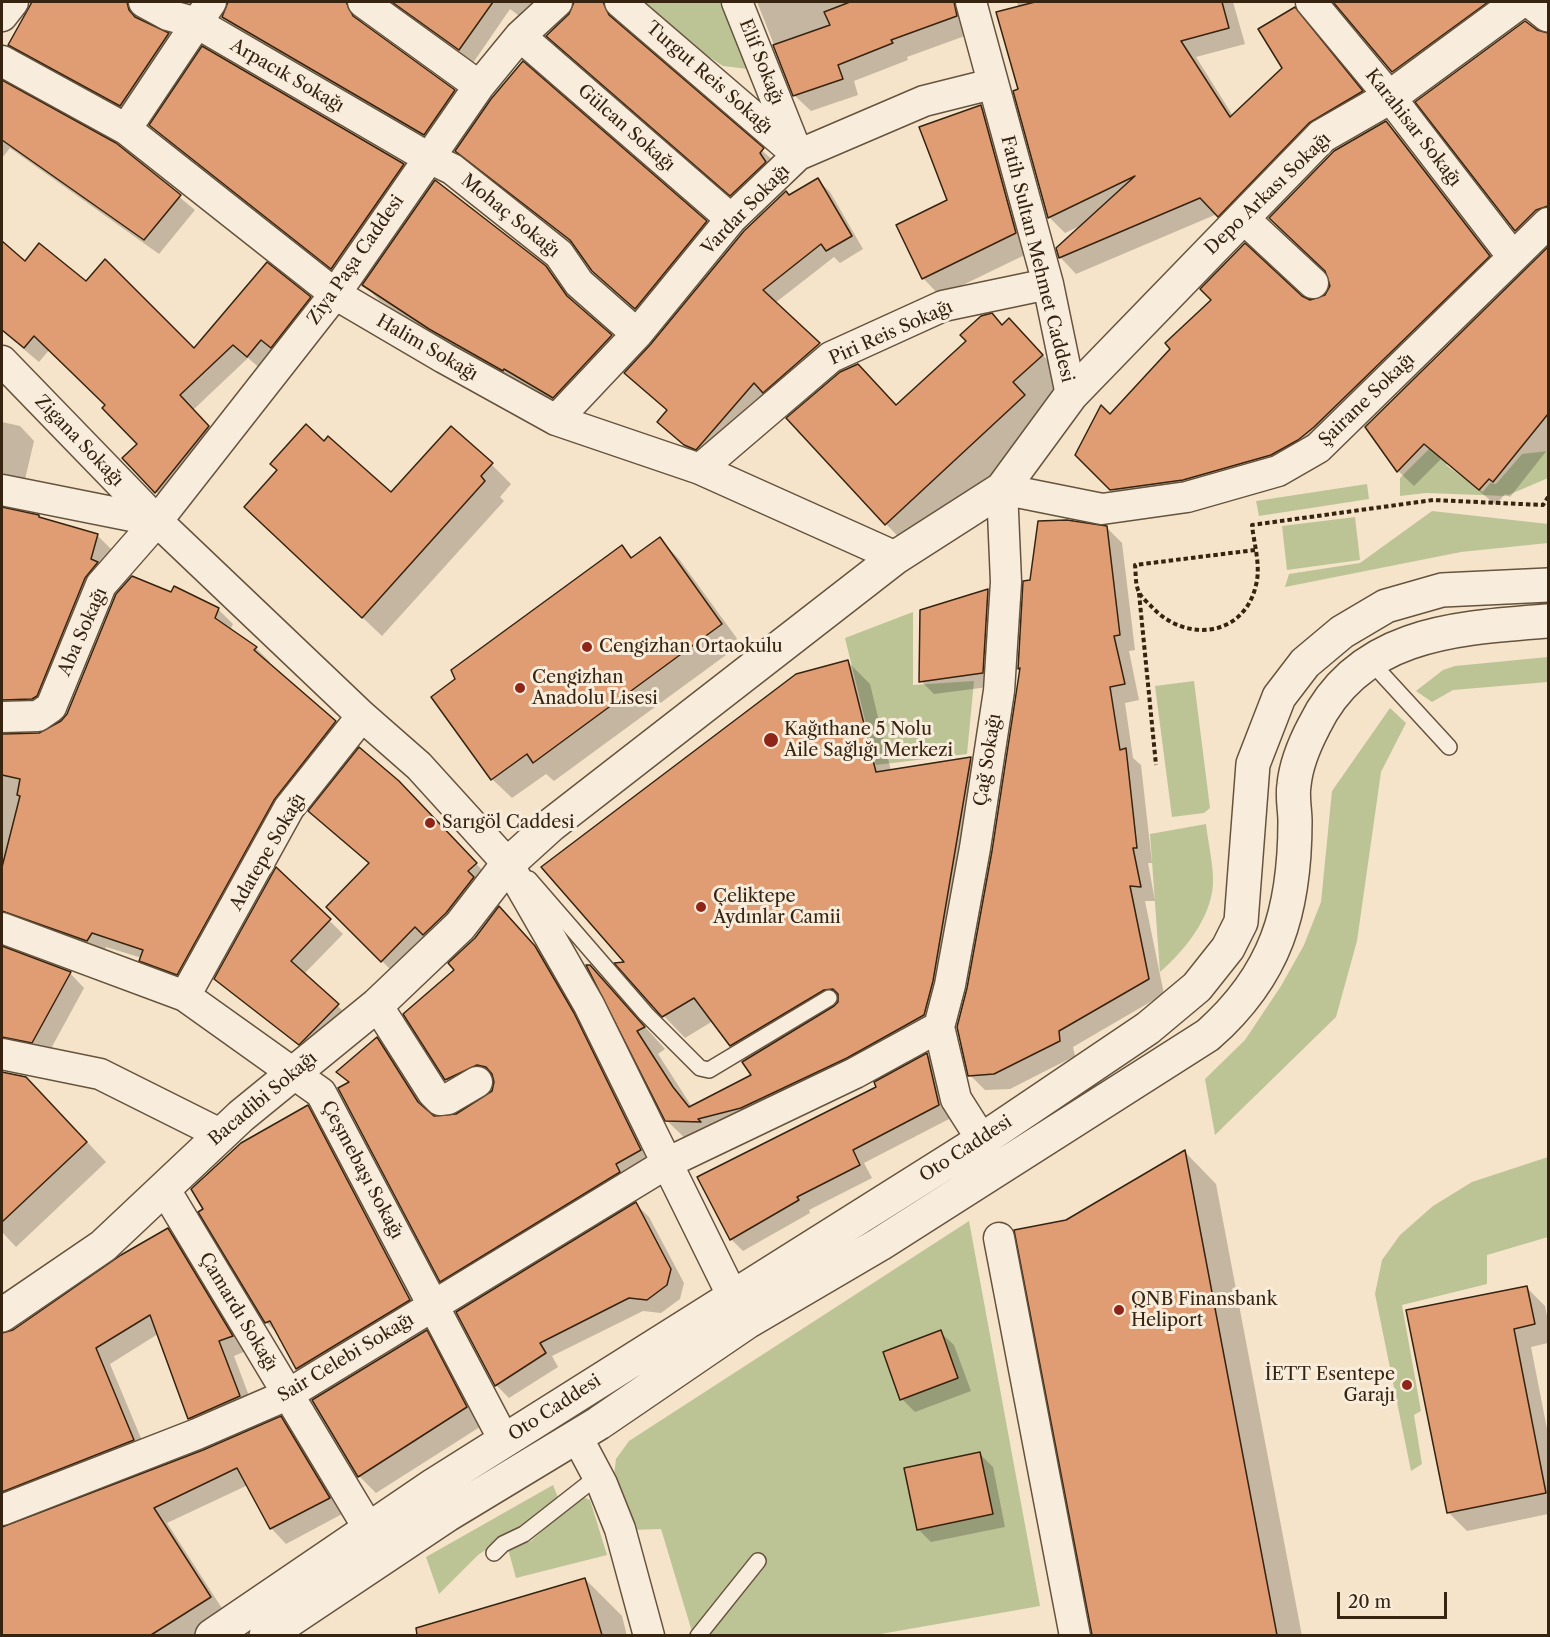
<!DOCTYPE html>
<html>
<head>
<meta charset="utf-8">
<style>
	body { margin:0 }
	#map { position:relative; width:1550px; height:1637px; overflow:hidden; background:#f5e4c9; font-family:"Libre Caslon Text",serif }
	canvas { display:block }
	.frame { position:absolute; inset:0; border:3px solid #362310; pointer-events:none }
	.scale { position:absolute; left:1337px; top:1592px; width:110px; height:27px; box-sizing:border-box; border:3px solid #362310; border-top:0; padding-left:8px; font-size:18px; line-height:21px; white-space:nowrap; color:#362310; -webkit-text-stroke:4px #f8eddc; paint-order:stroke }
</style>
</head>
<body>
<div id="map">
<canvas width="1550" height="1637"></canvas>
<div class="frame"></div>
<div class="scale">20 m</div>
</div>
<script>
const ctx = document.querySelector('canvas').getContext('2d');
ctx.lineJoin = 'round';
function fill(path, color) {
  ctx.fillStyle = color;
  ctx.fill(path, 'evenodd');
}
function trace(path, color, width, dash) {
  ctx.strokeStyle = color;
  ctx.lineWidth = width;
  ctx.lineCap = dash ? 'butt' : 'round';
  ctx.setLineDash(dash || []);
  ctx.stroke(path);
}
function label(font, color, halo, rows, align = 'center') {
  ctx.font = font + ' "Libre Caslon Text",serif';
  ctx.lineWidth = 6;
  ctx.setLineDash([]);
  ctx.textBaseline = 'middle';
  ctx.strokeStyle = halo;
  ctx.fillStyle = color;
  for (const [text, x, y, turn = 0] of rows) {
    ctx.save();
    ctx.translate(x, y);
    ctx.rotate((+turn || 0) * Math.PI / 180);
    ctx.textAlign = isNaN(turn) ? turn : align;
    if (halo) ctx.strokeText(text, 0, 0);
    ctx.fillText(text, 0, 0);
    ctx.restore();
  }
}
const green = new Path2D(`
	M638,2H730L756,70L723,66L691,45Z
	M1443,435L1453,455L1446,465L1483,492L1490,483L1496,484L1522,454L1548,451V478L1506,496L1426,493L1400,496V478Z
	M1367,484L1369,499L1259,516L1256,501Z
	M1432,511L1548,524V543L1461,552L1285,587L1289,574L1360,563Z
	M1355,517L1360,560L1287,570L1282,526Z
	M913,612V685L974,681L967,754L876,765L845,638Z
	M1548,657V682L1453,690L1432,702L1416,691L1443,670L1455,666Z
	M1194,681L1210,808L1204,813L1172,817L1155,686Z
	M1390,708L1406,723L1381,772L1357,941L1336,1017L1215,1135L1205,1079L1245,1040L1281,986L1304,945L1321,902L1332,791Z
	M1206,824C1208,843 1214,866 1213,885C1210,920 1184,951 1160,972L1150,834Z
	M1548,1157V1237L1487,1255V1284L1402,1305L1421,1411L1414,1415L1422,1464L1411,1471L1375,1294L1382,1260L1400,1235L1433,1206L1472,1182Z
	M969,1221L1040,1606L875,1635H693L661,1529L631,1530L614,1475L616,1459L629,1441Z
	M553,1485L559,1500L478,1555L439,1594L426,1557Z
	M582,1496L590,1500L607,1555L516,1578L508,1549L531,1541Z`);
const shadow = new Path2D(`
	M33,2H148L140,19L168,34L182,48L134,119L23,58L11,46Z
	M168,2H215L203,16Z
	M229,2H367L359,15L363,25L454,91L468,105L438,148L237,30L223,17Z
	M389,2H561L533,26L510,9L473,63Z
	M575,2H612L618,8L616,22L776,163L745,208L561,49Z
	M757,2H970L973,33L907,57L908,60L854,81L858,95L811,111L794,95Z
	M1017,2H1233L1245,44L1196,57L1233,116L1283,68L1295,9L1378,108L1235,232L1217,214L1076,274L1060,257L1082,225L1065,233L1049,217L1058,158Z
	M1335,2H1506L1409,88Z
	M1525,22L1548,35V232L1532,246L1516,230L1417,102Z
	M2,82L116,145L195,210L159,254L10,148L2,158Z
	M981,106L998,124L1033,251L940,296L923,278Z
	M1386,123L1399,135L1502,269L1327,440L1197,492L1124,502L1077,455L1110,416L1301,297L1310,301L1326,296Z
	M151,125L403,165L418,180L347,283L166,140Z
	M457,151L706,222L719,235L649,321L593,270L576,247Z
	M818,180L830,192L863,249L840,263L834,257L775,303L832,357L699,458L659,422L668,411L626,373L789,196Z
	M2,243L25,263L86,283L195,350L310,298L324,312L262,370L248,358L193,410L223,442L170,506L124,458L139,444L107,405L50,349L39,362L2,331Z
	M1548,249V449L1510,497L1505,494L1496,505L1441,459L1414,486L1398,471L1366,427Z
	M545,267L561,283L579,308L626,351L568,412L520,383L518,385L446,343L379,300L364,285Z
	M1009,320L1078,392L1060,433L922,561L886,524L858,365L898,406Z
	M2,422L20,426L34,441L23,488L2,498Z
	M324,443L391,494L492,465L511,484L500,497L504,501L382,636L266,526Z
	M2,507L97,535L112,550L51,710L2,723Z
	M1106,527L1122,543L1135,650L1129,651L1139,700L1125,703L1133,758L1141,765L1152,863H1148L1155,901H1145L1164,994L1073,1047L1075,1056L1010,1089L985,1090L970,1075L968,989L993,851L1021,670L1019,668L1031,582Z
	M660,539L679,559L741,644L554,781L546,774L512,798L492,779L622,547L633,558Z
	M175,588L219,610L233,624L230,630L256,648L270,662L269,664L349,737L192,988L156,975L142,958L106,947L102,955L2,935V736L39,735L62,722Z
	M988,591L1001,604L996,686L934,694L921,681Z
	M848,662L870,684L891,771L971,759L993,780L946,1037L689,1142L666,1120L590,966L665,1049L658,1054L692,1107L753,1075L747,1061L713,1021L685,1038L664,1016L627,963Z
	M412,797L489,877L395,974L328,907L370,864L324,824Z
	M277,869L343,934L303,975L351,1018L313,1057L216,979Z
	M512,921L548,961L586,1028L653,1164L454,1293L441,1281L350,1084L338,1073L377,1039L390,1052L433,1118L457,1116L493,1092L495,1078L491,1077L460,1092L447,1080L405,1015Z
	M2,946L70,973L84,988L47,1056L2,1057Z
	M927,1055L940,1067L951,1118L864,1163L872,1178L809,1210L810,1213L743,1251L731,1239Z
	M11,1075L46,1098L106,1162L16,1247L2,1232V1084Z
	M308,1107L321,1121L423,1313L310,1382L297,1368L278,1334L266,1322Z
	M1185,1152L1216,1184L1302,1636H1093L1016,1232L1066,1221Z
	M636,1204L649,1217L684,1283L680,1299L661,1313L643,1311L552,1356L558,1367L509,1398L496,1385L458,1313Z
	M168,1230L183,1245L246,1351L234,1356L255,1412L204,1433L189,1418L158,1334L110,1364L148,1455L2,1519V1431L47,1414L2,1338V1333L13,1332Z
	M1527,1288L1545,1306L1548,1322V1343L1531,1347L1548,1434V1514L1467,1531L1448,1512Z
	M426,1332L443,1349L483,1425L376,1493L359,1476Z
	M940,1332L954,1345L971,1391L915,1412L902,1399Z
	M281,1418L296,1433L344,1513L286,1544L271,1528L248,1485L167,1523L225,1613L191,1636H2V1528L204,1451Z
	M980,1454L993,1467L1005,1527L931,1542L918,1529Z
	M585,1579L622,1616L627,1636H461L456,1617Z`);
const building = new Path2D(`
	M32,2H127L129,10L135,17L169,33L120,106L8,45Z
	M228,2H346L353,16L455,90L424,135L222,17Z
	M392,2H493L459,50Z
	M574,2H603L609,15L764,148L760,153L766,162L730,196L546,36L569,14Z
	M850,2H954L957,16L891,40L893,43L838,65L843,79L793,96L773,45L830,25L824,12Z
	M1035,2H1222L1229,28L1181,41L1230,117L1282,68L1258,29L1295,7L1363,91L1309,123L1218,217L1200,198L1059,258L1056,248L1135,176L1048,218L1013,91L1018,89L996,12Z
	M1333,2H1488L1392,72Z
	M1525,21L1537,30L1548,33V206L1536,210L1515,231L1415,102Z
	M202,46L404,164L331,269L149,125Z
	M523,61L707,221L635,309L592,271L570,240L455,151L491,99Z
	M2,80L116,143L181,195L144,240L2,140Z
	M981,105L1016,233L922,279L896,225L947,200L919,127Z
	M1386,121L1490,256L1314,427L1298,440L1271,455L1183,480L1110,490L1075,455L1101,405L1110,414L1170,349L1165,343L1211,300L1200,289L1245,243L1302,296L1310,300L1325,295L1330,286L1325,271L1269,218L1334,151Z
	M818,178L852,236L826,251L821,244L763,290L820,343L763,393L754,383L696,450L684,445L657,422L667,410L624,373L650,345L744,231L786,191L789,195Z
	M435,180L546,266L567,296L612,335L553,398L504,369L503,371L429,329L362,285Z
	M2,241L25,261L39,243L86,281L105,259L194,348L267,262L311,297L271,348L261,340L247,357L233,345L180,395L209,426L155,493L122,458L137,444L102,408L105,405L34,336L24,348L2,330Z
	M1548,247V414L1493,482L1489,479L1479,490L1424,444L1397,472L1365,427Z
	M992,313L1002,325L1009,318L1043,355L1013,382L1025,395L885,525L786,418L840,372L858,364L896,405L966,341L960,335L981,316Z
	M306,424L324,441L328,436L391,492L451,426L493,463L481,476L485,481L362,618L244,507L277,470L270,464Z
	M2,507L39,515V517L98,534L91,559L98,562L85,578L37,696L32,699L2,700Z
	M1067,520L1107,526L1120,635L1114,636L1125,684L1110,687L1120,750L1126,748L1137,848H1133L1141,887L1130,886L1149,979L1059,1031L1060,1041L994,1074L968,1076L957,1027L967,988L992,851L1020,668L1018,669L1023,581L1030,580L1038,521Z
	M660,537L722,624L533,763L527,754L491,780L431,697L455,679L451,670L622,545L631,558Z
	M132,576L171,592L174,586L219,608L215,618L257,647L254,650L336,721L274,800L177,975L139,961L143,950L92,933L87,941L2,911V867L20,796L17,795L20,779L2,775V734L39,733L61,721L67,714L116,594Z
	M988,589L983,673L919,682L920,610Z
	M848,660L876,772L971,757L933,981L924,1015L847,1058L741,1108L698,1119L701,1122L665,1121L586,965H590L645,1027L637,1031L673,1087L689,1107L751,1075L742,1062L834,1006L838,1002V994L833,989L824,990L730,1046L694,998L662,1017L614,963L624,962L541,867L796,674Z
	M359,747L399,781L477,863L468,871L474,877L446,913L423,935L415,927L381,962L326,907L369,863L308,811Z
	M276,867L331,919L291,961L339,1004L299,1045L214,979Z
	M499,906L535,946L574,1013L641,1150L616,1164L620,1172L440,1282L338,1088L349,1082L336,1072L377,1037L418,1102L434,1116L456,1114L492,1091L494,1082L492,1074L486,1067L477,1065L445,1080L403,1014L454,970L448,963L475,938Z
	M2,946L71,972L32,1043L2,1037Z
	M927,1053L939,1105L853,1150L860,1165L797,1197L799,1200L730,1240L697,1177L876,1087L874,1082Z
	M2,1072L26,1077L87,1142L2,1222Z
	M308,1105L410,1300L296,1369L270,1321L265,1323L198,1212L203,1209L191,1189L241,1143Z
	M1185,1150L1277,1635H1092L1014,1230L1066,1220Z
	M636,1202L671,1269L667,1285L647,1300L629,1298L540,1343L546,1353L495,1386L456,1312Z
	M168,1228L233,1336L219,1341L240,1396L188,1419L150,1315L96,1348L134,1440L2,1492V1333L13,1330L121,1255Z
	M1527,1286L1535,1324L1514,1329L1546,1493L1447,1513L1406,1310Z
	M427,1330L467,1407L358,1477L312,1400Z
	M941,1330L958,1378L900,1400L883,1352Z
	M281,1416L330,1498L270,1529L237,1468L154,1508L211,1597L151,1635H2V1527L203,1450Z
	M980,1452L993,1514L917,1530L904,1468Z
	M585,1578L602,1635H417L416,1628Z`);
const path = new Path2D(`
	M1255,550L1135,565C1136,573 1135,585 1139,592C1141,597 1147,602 1151,606C1184,643 1244,638 1256,585C1261,566 1254,544 1252,525L1433,500L1543,505L1548,497
	M1139,593L1156,765`);
const service = new Path2D(`
	M1369,660L1449,747
	M529,879L646,1014L700,1068L709,1070L829,998
	M494,1553L503,1544L524,1534L598,1476
	M698,1636L758,1561`);
const minor = new Path2D(`
	M144,2L168,15L197,23L427,157L452,169L559,254L579,283L637,334
	M363,2L479,86
	M620,2L798,155
	M737,2L796,150
	M971,2L1048,284L1071,395
	M1311,2L1390,97L1513,257
	M2,16L13,2
	M520,36L731,219
	M2,61L126,129L335,294L444,358L556,420L700,469L896,557
	M126,129L211,2
	M1242,217L1313,283
	M2,361L157,521L362,716L419,766L508,864L589,1005L732,1295
	M556,420L637,334L731,219L798,155L924,101L992,84
	M700,469L831,357L943,306L1048,284
	M2,490L157,521
	M2,717L38,716L51,707L101,585L157,521L335,294L479,86L520,36L557,2
	M2,928L185,996L321,1093L504,1440
	M185,996L289,808L362,716
	M377,1005L433,1093L440,1100L448,1099L477,1082
	M2,1054L100,1074L220,1134
	M982,1140L956,1099L939,1027L950,985L975,848L999,691L1006,582L1002,489L1102,509L1187,497L1278,471L1318,448L1548,223
	M164,1188L369,1529
	M999,1238L1075,1636
	M577,1437L602,1484L620,1529L649,1636
	M2,1510L197,1434L287,1395L669,1162L855,1073L939,1027`);
const tertiary = new Path2D(`
	M1532,2L1548,15
	M2,1315L103,1246L241,1116L377,1005L460,926L508,864L551,825L896,557L1002,489L1071,395L1322,136L1390,97L1519,2
	M212,1636L434,1485L982,1140L1148,1028L1197,987L1228,948L1241,922L1253,764L1279,697L1305,663L1342,632L1386,606L1442,590L1548,585
	M266,1636L447,1515L599,1423L747,1322L880,1244L1208,1035C1276,975 1295,911 1295,821C1295,810 1292,797 1294,785C1296,764 1304,745 1314,726C1359,632 1458,628 1548,621`);
const markers = [
	[587,647,6,"#8f2418"],
	[520,688,6,"#8f2418"],
	[771,740,8,"#8f2418"],
	[430,823,6,"#8f2418"],
	[701,907,6,"#8f2418"],
	[1119,1310,6,"#8f2418"],
	[1407,1385,6,"#8f2418"]
];
const streetNames = [
	["Elif Sokağı",761,62,68],
	["Arpacık Sokağı",287,76,30],
	["Turgut Reis Sokağı",709,78,41],
	["Gülcan Sokağı",626,128,41],
	["Karahisar Sokağı",1413,128,52],
	["Depo Arkası Sokağı",1268,194,-44],
	["Vardar Sokağı",746,210,-46],
	["Mohaç Sokağı",510,216,39],
	["Fatih Sultan Mehmet Caddesi",1037,259,76],
	["Ziya Paşa Caddesi",356,260,-55],
	["Piri Reis Sokağı",891,333,-24],
	["Halim Sokağı",427,348,30],
	["Şairane Sokağı",1367,400,-44],
	["Zigana Sokağı",79,441,46],
	["Aba Sokağı",83,632,-66],
	["Çağ Sokağı",988,760,-81],
	["Adatepe Sokağı",268,852,-60],
	["Bacadibi Sokağı",263,1099,-40],
	["Oto Caddesi",966,1149,-33],
	["Çeşmebaşı Sokağı",362,1170,62],
	["Çamardı Sokağı",238,1312,59],
	["Sair Celebi Sokağı",346,1358,-31],
	["Oto Caddesi",555,1408,-33]
];
const poiNames = [
	["Cengizhan Ortaokulu",599,647],
	["Cengizhan",532,678],
	["Anadolu Lisesi",532,699],
	["Kağıthane 5 Nolu",784,730],
	["Aile Sağlığı Merkezi",784,751],
	["Sarıgöl Caddesi",442,823],
	["Çeliktepe",713,897],
	["Aydınlar Camii",713,918],
	["QNB Finansbank",1131,1300],
	["Heliport",1131,1321],
	["İETT Esentepe",1395,1375,"right"],
	["Garajı",1395,1396,"right"]
];
fill(green, '#bcc496');
fill(shadow, '#0003');
fill(building, '#e09d73');
trace(building, '#362310', 1.5);
trace(service, '#66533e', 18);
trace(minor, '#66533e', 33);
trace(tertiary, '#66533e', 36);
trace(path, '#362310', 4, [4.5, 3]);
trace(service, '#f8eddc', 15);
trace(minor, '#f8eddc', 30);
trace(tertiary, '#f8eddc', 33);
for (const [x, y, r, color] of markers) {
  const dot = new Path2D();
  dot.arc(x, y, r, 0, 2 * Math.PI);
  ctx.fillStyle = color;
  ctx.fill(dot);
  trace(dot, '#f8eddc', 2);
}
label('18px', '#362310', '#f8eddc', streetNames);
label('18px', '#362310', '#f8eddc', poiNames, 'left');
</script>
</body>
</html>
